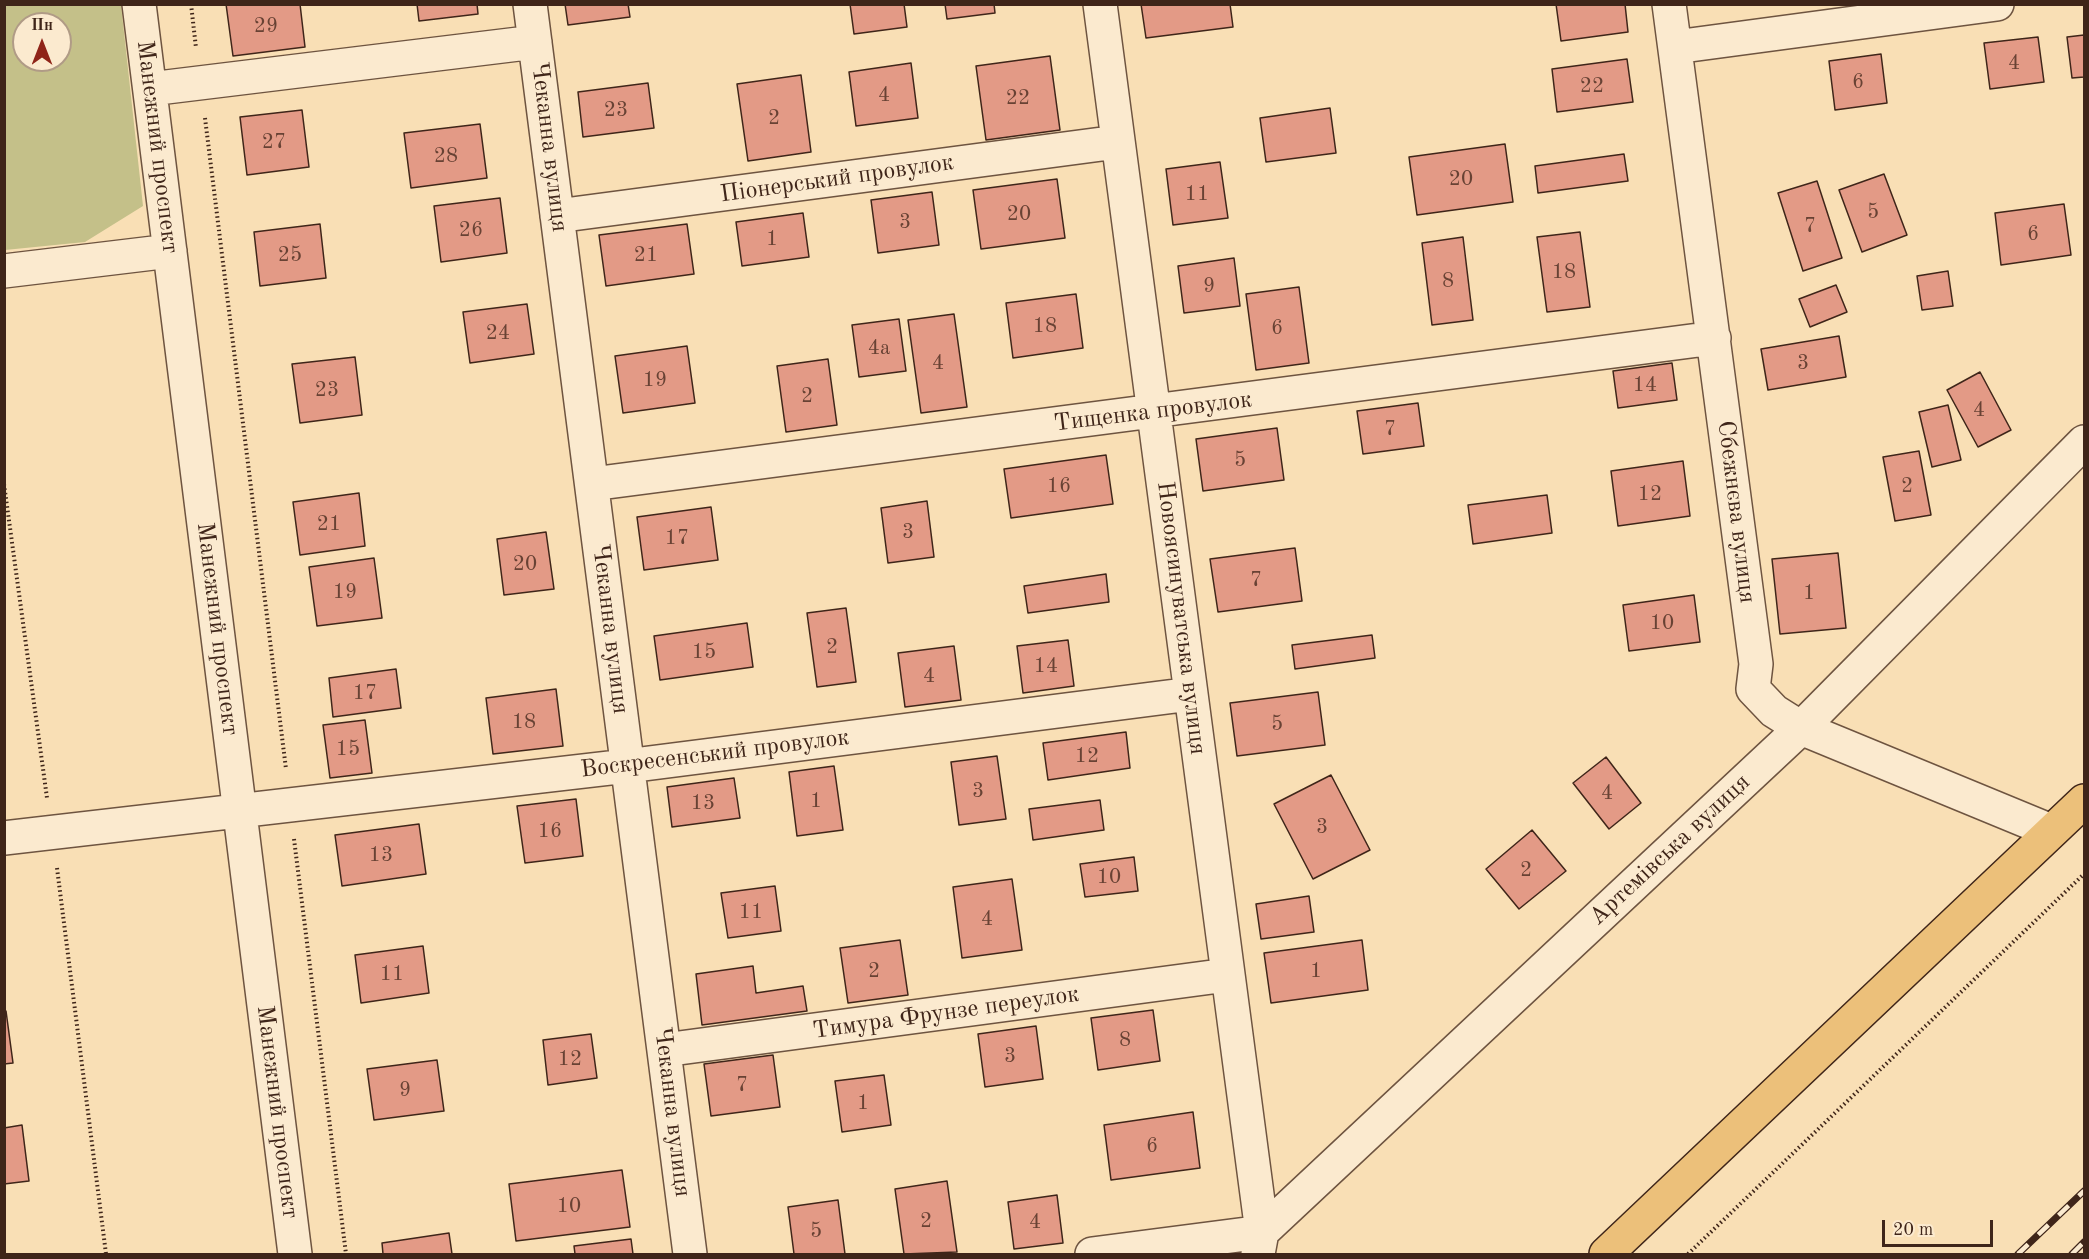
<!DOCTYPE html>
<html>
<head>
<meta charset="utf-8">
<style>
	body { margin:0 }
	#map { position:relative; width:2089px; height:1259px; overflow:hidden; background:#f9dfb5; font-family:"Old Standard TT",serif }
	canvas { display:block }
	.frame { position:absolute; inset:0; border:6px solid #3f2519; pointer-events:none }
	.north { position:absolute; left:12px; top:12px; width:60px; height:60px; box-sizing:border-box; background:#fbeacf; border:2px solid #b09b86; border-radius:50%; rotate:0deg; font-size:16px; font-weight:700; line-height:24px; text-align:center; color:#3f2519 }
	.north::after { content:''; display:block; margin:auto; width:21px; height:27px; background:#8f2418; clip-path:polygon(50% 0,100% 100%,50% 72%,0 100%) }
	.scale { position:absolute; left:1882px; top:1220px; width:111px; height:27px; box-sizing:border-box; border:3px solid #3f2519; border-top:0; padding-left:8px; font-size:18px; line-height:21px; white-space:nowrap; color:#3f2519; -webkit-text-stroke:4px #fbeacf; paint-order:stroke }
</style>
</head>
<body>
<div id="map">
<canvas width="2089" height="1259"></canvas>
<div class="frame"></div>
<div class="north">Пн</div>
<div class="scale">20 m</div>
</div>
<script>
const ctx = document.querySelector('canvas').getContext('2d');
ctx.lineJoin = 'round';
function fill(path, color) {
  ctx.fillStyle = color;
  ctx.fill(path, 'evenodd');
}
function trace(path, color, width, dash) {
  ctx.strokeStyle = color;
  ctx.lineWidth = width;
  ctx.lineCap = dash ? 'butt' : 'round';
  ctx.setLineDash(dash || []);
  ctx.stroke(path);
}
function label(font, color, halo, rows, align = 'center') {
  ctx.font = font + ' "Old Standard TT",serif';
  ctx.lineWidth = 6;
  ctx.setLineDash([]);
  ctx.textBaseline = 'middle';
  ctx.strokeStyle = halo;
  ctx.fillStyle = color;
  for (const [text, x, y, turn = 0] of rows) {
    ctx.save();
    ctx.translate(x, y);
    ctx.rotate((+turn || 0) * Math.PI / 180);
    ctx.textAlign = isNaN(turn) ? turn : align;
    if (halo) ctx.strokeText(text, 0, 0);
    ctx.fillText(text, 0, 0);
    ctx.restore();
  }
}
const green = new Path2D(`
	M4,5H121L143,206L85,242L5,250ZM24,24H60V60H24Z`);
const building = new Path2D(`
	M226,4H300L305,47L233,56Z
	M417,4H477L478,14L419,21Z
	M565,4H628L630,17L568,25Z
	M850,4H904L907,27L854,34Z
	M945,4H994L995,13L947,19Z
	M1141,4H1230L1233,27L1146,38Z
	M1556,4H1625L1628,32L1561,41Z
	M2084,35V77L2072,78L2067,37Z
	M2038,37L2044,82L1990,89L1984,43Z
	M1881,54L1887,103L1835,110L1829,61Z
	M1050,56L1060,130L986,140L976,66Z
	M1627,59L1633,102L1557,112L1552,69Z
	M911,63L918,118L856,126L849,72Z
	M801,75L811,152L748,161L737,84Z
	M648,83L654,128L583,137L578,92Z
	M1330,108L1336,153L1266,162L1260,118Z
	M302,110L309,167L247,175L240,117Z
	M480,124L487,178L411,188L404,133Z
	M1505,144L1513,202L1417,215L1409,157Z
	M1624,154L1628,181L1538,193L1535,166Z
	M1220,162L1228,218L1173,225L1166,169Z
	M1884,174L1907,235L1862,252L1839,190Z
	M1057,179L1065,238L981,249L973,190Z
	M1817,181L1842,258L1803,271L1778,193Z
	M932,192L939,245L878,253L871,200Z
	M500,198L507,253L441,262L434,206Z
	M2064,204L2071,255L2001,265L1995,213Z
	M803,213L809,257L742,266L736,222Z
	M320,224L326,278L260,286L254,232Z
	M687,224L694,274L606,286L599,235Z
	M1580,232L1590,307L1547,312L1537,237Z
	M1463,237L1473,320L1432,325L1422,243Z
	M1234,258L1240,306L1184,313L1178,266Z
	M1948,271L1953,306L1922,310L1917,276Z
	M1836,285L1847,312L1810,327L1799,299Z
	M1299,287L1309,363L1256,370L1246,294Z
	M1076,294L1083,348L1013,358L1006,303Z
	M527,304L534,354L470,363L463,312Z
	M954,314L967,407L921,413L908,320Z
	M899,319L906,371L859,377L852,325Z
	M1839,336L1846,377L1768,390L1761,349Z
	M687,346L695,403L623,413L615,356Z
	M355,357L362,415L300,423L292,364Z
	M828,359L837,425L786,432L777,366Z
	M1672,363L1677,400L1618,408L1613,371Z
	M1980,372L2011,430L1978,447L1947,390Z
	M1418,403L1424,446L1363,454L1357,411Z
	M1948,405L1961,460L1932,467L1919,412Z
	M1277,428L1284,480L1203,491L1196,439Z
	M1919,451L1931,515L1895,521L1883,457Z
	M1106,455L1113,504L1011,518L1004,469Z
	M1683,461L1690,516L1618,526L1611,471Z
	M359,493L365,546L300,555L293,502Z
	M1547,495L1552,533L1473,544L1468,505Z
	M927,501L934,557L888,563L881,508Z
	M711,507L718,560L644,570L637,517Z
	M546,532L554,589L504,595L497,539Z
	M1295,548L1302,601L1218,612L1210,559Z
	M1838,553L1846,628L1780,634L1772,559Z
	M374,558L382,618L317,626L309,567Z
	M1106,574L1109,602L1028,613L1024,586Z
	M1694,595L1700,642L1629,651L1623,605Z
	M846,608L856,682L817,687L807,613Z
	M747,623L753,667L660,680L654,636Z
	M1372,635L1375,658L1295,669L1292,645Z
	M1068,640L1074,686L1023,693L1017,646Z
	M954,646L961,700L905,707L898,653Z
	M396,669L401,708L333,717L329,678Z
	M556,689L563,746L493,754L486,698Z
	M1318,692L1325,745L1237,756L1230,703Z
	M365,720L372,773L330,778L323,725Z
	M1126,732L1130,768L1048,780L1043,743Z
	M997,756L1006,819L959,825L951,762Z
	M1606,757L1641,803L1609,829L1573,783Z
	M834,766L843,830L797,836L789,772Z
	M1331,775L1370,850L1313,879L1274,804Z
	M734,778L740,818L672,827L667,787Z
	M576,799L583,856L525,863L517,806Z
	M1100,800L1104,830L1033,840L1029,809Z
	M419,824L426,874L342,886L335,835Z
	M1532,830L1566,871L1519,909L1486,869Z
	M1134,857L1138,891L1085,897L1080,864Z
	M1012,879L1022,950L962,958L953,887Z
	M775,886L781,931L728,938L721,893Z
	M1309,896L1314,932L1261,939L1256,904Z
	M900,940L908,995L848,1003L840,948Z
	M1362,940L1368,990L1271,1003L1264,953Z
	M423,946L429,993L361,1003L355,955Z
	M753,966L756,993L803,986L807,1011L702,1025L696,974Z
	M1153,1010L1160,1061L1098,1070L1091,1018Z
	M6,1011L13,1063L4,1064V1012Z
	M1036,1026L1043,1079L985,1087L978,1034Z
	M591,1034L597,1078L548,1085L543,1040Z
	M773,1055L780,1107L711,1116L704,1064Z
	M437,1060L444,1111L374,1120L367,1069Z
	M884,1075L891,1125L842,1132L835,1081Z
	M1193,1112L1200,1168L1111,1180L1104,1125Z
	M22,1125L29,1181L4,1184V1128Z
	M622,1170L630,1227L516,1241L509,1184Z
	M947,1181L957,1252L904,1254L895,1189Z
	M1057,1195L1063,1243L1014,1249L1008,1202Z
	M838,1200L845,1254H794L788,1207Z
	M449,1233L452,1254H383L382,1243Z
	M631,1239L633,1254H575L574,1246Z`);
const path = new Path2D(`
	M191,4L196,48
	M205,118L286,769
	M4,484L47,798
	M294,839L346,1254
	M57,868L106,1254
	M1688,1254L2084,874`);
const minor = new Path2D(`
	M139,4L295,1254
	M530,4L690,1254
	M1100,4L1262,1232L1258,1254
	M1669,4L1756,664L1753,689L1774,711L1801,728L2051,831
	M1675,47L1997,4
	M150,89L535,42
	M557,216L1117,142
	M4,271L170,251
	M592,484L1714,338
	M4,838L627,766L1191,694
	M664,1050L1227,975
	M1262,1232L1801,728L2084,442
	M1092,1254L1262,1232`);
const major = new Path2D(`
	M1606,1254L2084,801`);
const rail = new Path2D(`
	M2018,1254L2084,1191
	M2072,1254L2084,1242`);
const numberNames = [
	["29",266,26],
	["4",2014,63],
	["6",1858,82],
	["22",1592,86],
	["4",884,95],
	["22",1018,98],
	["23",616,110],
	["2",774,118],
	["27",274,142],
	["28",446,156],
	["20",1461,179],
	["11",1197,194],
	["5",1873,212],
	["20",1019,214],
	["3",905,222],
	["7",1810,226],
	["26",471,230],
	["6",2033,234],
	["1",772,239],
	["25",290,255],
	["21",646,255],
	["18",1564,272],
	["8",1448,281],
	["9",1209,286],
	["18",1045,326],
	["6",1277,328],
	["24",498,333],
	["4а",879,348],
	["4",938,363],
	["3",1803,363],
	["19",655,380],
	["14",1645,385],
	["23",327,390],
	["2",807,396],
	["4",1979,410],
	["7",1390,429],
	["5",1240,460],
	["16",1059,486],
	["2",1907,486],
	["12",1650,494],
	["21",329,524],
	["3",908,532],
	["17",677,538],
	["20",525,564],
	["7",1256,580],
	["19",345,592],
	["1",1809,593],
	["10",1662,623],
	["2",832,647],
	["15",704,652],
	["14",1046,666],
	["4",929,676],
	["17",365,693],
	["18",524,722],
	["5",1277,724],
	["15",348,749],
	["12",1087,756],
	["3",978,791],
	["4",1607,793],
	["1",816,801],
	["13",703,803],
	["3",1322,827],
	["16",550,831],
	["13",381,855],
	["2",1526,870],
	["10",1109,877],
	["11",751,912],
	["4",987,919],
	["2",874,971],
	["1",1316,971],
	["11",392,974],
	["8",1125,1040],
	["3",1010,1056],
	["12",570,1059],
	["7",742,1085],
	["9",405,1090],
	["1",863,1103],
	["6",1152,1146],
	["10",569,1206],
	["2",926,1221],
	["4",1035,1222],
	["5",816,1231]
];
const streetNames = [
	["Манежний проспект",157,147,83],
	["Чеканна вулиця",549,147,83],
	["Пiонерський провулок",837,179,-8],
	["Тищенка провулок",1153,412,-7],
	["Сбежнєва вулиця",1736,512,83],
	["Новоясинуватська вулиця",1181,618,83],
	["Манежний проспект",217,629,83],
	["Чеканна вулиця",610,629,83],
	["Воскресенський провулок",715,754,-7],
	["Артемівська вулиця",1670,850,-43],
	["Тимура Фрунзе переулок",946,1013,-8],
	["Манежний проспект",277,1112,83],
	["Чеканна вулиця",672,1112,83]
];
fill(green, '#c4c089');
fill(building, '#e39a86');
trace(building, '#3f2519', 1.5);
trace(minor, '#6e5440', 36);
trace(major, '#3f2519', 36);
trace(path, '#3f2519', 4, [1.5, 3]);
trace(minor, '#fbeacf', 33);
trace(major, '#ecc07a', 33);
trace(rail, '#3f2519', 7);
trace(rail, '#fbeacf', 4.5, [14]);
label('21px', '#684234', null, numberNames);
label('24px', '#3f2519', '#fbeacf', streetNames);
</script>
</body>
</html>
